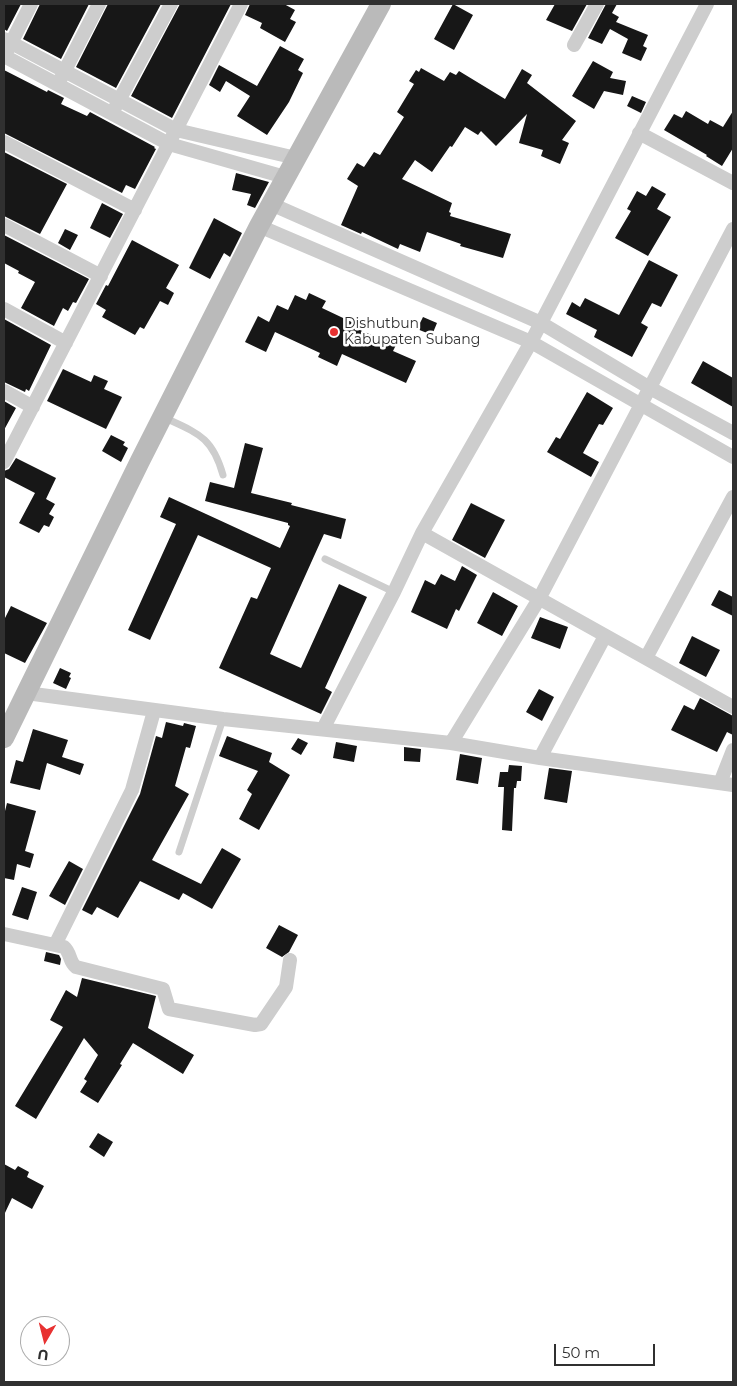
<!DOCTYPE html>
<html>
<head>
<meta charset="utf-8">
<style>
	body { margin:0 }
	#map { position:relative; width:737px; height:1386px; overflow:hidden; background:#fff; font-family:Montserrat,sans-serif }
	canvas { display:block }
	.frame { position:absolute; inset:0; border:5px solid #303030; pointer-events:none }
	.north { position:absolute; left:20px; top:1316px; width:50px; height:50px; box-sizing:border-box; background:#fff; border:1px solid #acacac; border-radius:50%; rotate:188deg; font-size:14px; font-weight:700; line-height:20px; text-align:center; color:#303030 }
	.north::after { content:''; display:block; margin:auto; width:18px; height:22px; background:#e83232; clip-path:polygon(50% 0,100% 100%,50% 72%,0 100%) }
	.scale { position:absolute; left:554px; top:1344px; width:101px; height:22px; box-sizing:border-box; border:2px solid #303030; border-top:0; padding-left:6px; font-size:15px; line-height:18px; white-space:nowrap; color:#303030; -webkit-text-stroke:4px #fff; paint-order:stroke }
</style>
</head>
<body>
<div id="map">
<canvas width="737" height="1386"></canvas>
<div class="frame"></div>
<div class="north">U</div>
<div class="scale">50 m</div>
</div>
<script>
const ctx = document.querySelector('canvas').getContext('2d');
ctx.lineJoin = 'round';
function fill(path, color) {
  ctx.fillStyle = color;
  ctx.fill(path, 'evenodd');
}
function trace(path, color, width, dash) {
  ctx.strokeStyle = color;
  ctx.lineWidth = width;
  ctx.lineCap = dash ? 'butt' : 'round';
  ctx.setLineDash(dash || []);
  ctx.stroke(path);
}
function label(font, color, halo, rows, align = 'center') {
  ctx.font = font + ' Montserrat,sans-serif';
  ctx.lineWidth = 5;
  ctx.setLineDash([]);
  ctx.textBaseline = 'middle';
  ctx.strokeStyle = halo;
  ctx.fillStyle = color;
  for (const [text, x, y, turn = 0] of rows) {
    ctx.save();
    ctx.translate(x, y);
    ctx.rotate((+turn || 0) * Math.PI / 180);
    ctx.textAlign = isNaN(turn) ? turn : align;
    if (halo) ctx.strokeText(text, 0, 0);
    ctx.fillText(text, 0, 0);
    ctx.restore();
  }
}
const building = new Path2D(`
	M4,4H21L7,31L4,29Z
	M40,4H89L61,59L23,39Z
	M108,4H161L116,88L76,67Z
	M180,4H231L172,118L131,96Z
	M250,4H284L295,10L290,19L296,22L285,42L260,28L262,23L245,15Z
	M453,4L473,15L454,50L434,39Z
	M555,4H587L572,31L546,20Z
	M606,4H617L612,13L619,17L616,22L648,35L643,46L647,48L641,61L622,53L628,39L610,29L602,44L588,38Z
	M280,46L304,59L298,70L303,73L289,102L267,135L237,116L250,96L226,81L220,92L209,85L219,65L257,86Z
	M593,61L613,72L610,78L626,81L623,95L604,91L594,109L572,96Z
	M421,68L444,81L450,72L456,75L459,71L505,99L522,69L532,75L527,83L576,121L562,140L569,143L560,164L541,156L543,150L519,143L527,114L496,146L481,131L478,135L465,127L452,147L450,146L432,172L415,160L402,179L452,203L449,212L451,213L450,216L511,234L503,258L460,246L461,244L427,232L420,252L400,244L398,249L362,232L361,234L341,225L358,186L347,179L357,163L364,167L374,152L380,155L404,117L397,112L414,84L409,81L416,70L419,72Z
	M4,70L47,92L48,90L64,98L61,104L87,116L90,112L155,147L154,148L156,149L135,189L126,185L122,193L4,133Z
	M632,96L646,102L641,113L627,106Z
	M686,111L708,124L710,120L723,127L733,111V148L722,166L706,156L707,155L664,130L674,114L682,118Z
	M4,152L67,184L40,234L4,216Z
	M236,173L269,182L255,208L247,205L251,194L232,190Z
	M652,186L666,194L657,209L671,217L648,256L615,238L631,211L627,209L637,191L646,196Z
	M102,203L123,214L110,238L90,228Z
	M214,218L242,233L230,257L224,253L210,279L189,268Z
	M65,229L78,235L70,250L58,243Z
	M4,235L89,279L76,303L73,302L68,311L63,308L54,326L21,308L35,282L18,273L19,271L4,263Z
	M132,240L179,265L166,288L174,293L168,305L160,301L144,329L140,327L135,335L102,317L106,310L96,304L106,285L108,286Z
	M649,260L678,275L661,307L652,303L641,323L648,327L632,357L594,337L597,330L566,314L572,302L580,307L585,298L619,315Z
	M309,293L326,301L322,308L360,326L358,329L385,341L386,338L397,343L393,351L416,361L406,383L342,354L337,366L318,357L320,353L275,332L266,352L245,342L258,316L269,322L277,305L288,310L295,295L306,300Z
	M423,317L437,323L432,335L417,329Z
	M4,319L51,345L29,391L26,389L25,392L4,382Z
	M703,361L733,378V407L691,383Z
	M63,369L91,382L94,375L108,381L104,389L122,397L106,429L47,401Z
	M587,392L613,408L603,425L599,424L583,453L599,462L591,477L547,452L556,437L560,439Z
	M4,401L16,408L4,430Z
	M111,435L125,442L123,445L128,448L121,462L102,451Z
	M245,443L263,448L251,493L292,503L291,505L346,519L341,539L324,534L270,654L301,668L339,584L367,597L325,688L332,692L321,714L219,668L251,597L257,599L271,568L198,535L150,640L128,630L176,524L160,517L169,497L280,548L290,526L288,525V523L205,501L210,482L234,488Z
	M16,458L56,478L46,499L55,504L49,514L54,517L49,527L44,525L39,533L19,523L35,493L4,477V471L9,469Z
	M471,503L505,520L485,558L452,540Z
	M462,566L477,575L459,611L456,609L447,629L411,612L425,580L435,585L441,574L455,581Z
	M719,590L733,597V616L711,605Z
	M493,592L518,606L502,636L477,623Z
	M11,606L47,623L25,663L4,653V620Z
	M540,617L568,627L560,649L531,638Z
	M692,636L720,650L706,677L679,663Z
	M60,668L71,673L69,677L71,678L66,689L53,683Z
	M539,689L554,697L542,721L526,712Z
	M700,698L733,716V735L727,732L717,752L671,730L684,705L694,710Z
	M166,722L183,726L184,723L196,726L190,748L186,747L175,786L189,794L152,860L201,884L222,848L241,859L212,909L183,893L179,900L140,881L118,918L97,907L92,915L82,910L140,794L156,736L162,738Z
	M33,729L68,740L62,757L84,764L80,775L47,763L40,790L10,783L16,760L23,762Z
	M227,736L272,753L269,762L290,775L259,830L239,819L252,794L247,790L258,771L219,756Z
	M298,738L308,743L301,755L291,749Z
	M336,742L357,746L354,762L333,758Z
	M404,747L421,749L420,762L404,761Z
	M460,754L482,758L478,784L456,780Z
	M509,765L522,766L521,781H517L516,788H514L512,831L502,830L504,787H498L500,772H508Z
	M549,768L572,771L567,803L544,799Z
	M7,803L36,811L25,851L34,854L30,868L17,864L14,880L4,878V815Z
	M69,861L83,869L65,905L49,896Z
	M22,887L37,892L28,920L12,915Z
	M279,925L298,935L289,952L282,957L266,948Z
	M46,952L59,955L61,959L60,965L44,961Z
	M82,978L156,996L148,1028L194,1055L183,1074L133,1043L120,1064L122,1065L98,1103L80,1092L87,1081L84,1079L98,1055L84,1038L36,1119L15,1106L63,1027L50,1020L66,990L77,997Z
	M98,1133L113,1142L104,1157L89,1147Z
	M4,1164L15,1170L18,1166L29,1172L27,1177L44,1186L32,1209L12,1198L4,1215Z`);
const lane = new Path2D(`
	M163,417C197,433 212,436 223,475
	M325,559L394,592
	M179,852L223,719`);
const street = new Path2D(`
	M4,39L176,130L296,158
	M574,45L597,4
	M7,51L31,4
	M4,56L169,144L285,177
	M61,78L99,4
	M116,106L171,4
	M639,133L733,183
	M4,142L135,210
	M271,204L541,323L650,388L733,433
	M4,225L101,276
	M259,226L531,342L733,457
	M4,309L66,343
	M4,391L33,407
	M4,462L241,4
	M422,533L733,707
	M646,658L733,497
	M26,693L223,719L451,743L540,758L733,785
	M323,729L394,592L422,533L531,342L707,4
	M451,743L539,599L733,229
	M540,758L605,636
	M720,783L733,750
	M4,934L64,947C71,953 69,962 76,967L163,989L169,1009L255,1025L261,1024L286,987L290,960
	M55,945L132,790L154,711`);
const secondary = new Path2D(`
	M4,738L140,461L259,226L381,4`);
const markers = [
	[334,332,5,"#e83232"]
];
const poiNames = [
	["Dishutbun",344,324],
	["Kabupaten Subang",344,340]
];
fill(building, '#171717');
trace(lane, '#cdcdcd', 7);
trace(street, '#cdcdcd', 14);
trace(secondary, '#bababa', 20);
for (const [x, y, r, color] of markers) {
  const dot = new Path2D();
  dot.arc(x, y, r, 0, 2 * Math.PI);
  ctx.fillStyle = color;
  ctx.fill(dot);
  trace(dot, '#fff', 2);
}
label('14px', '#303030', '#fff', poiNames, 'left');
</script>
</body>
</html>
